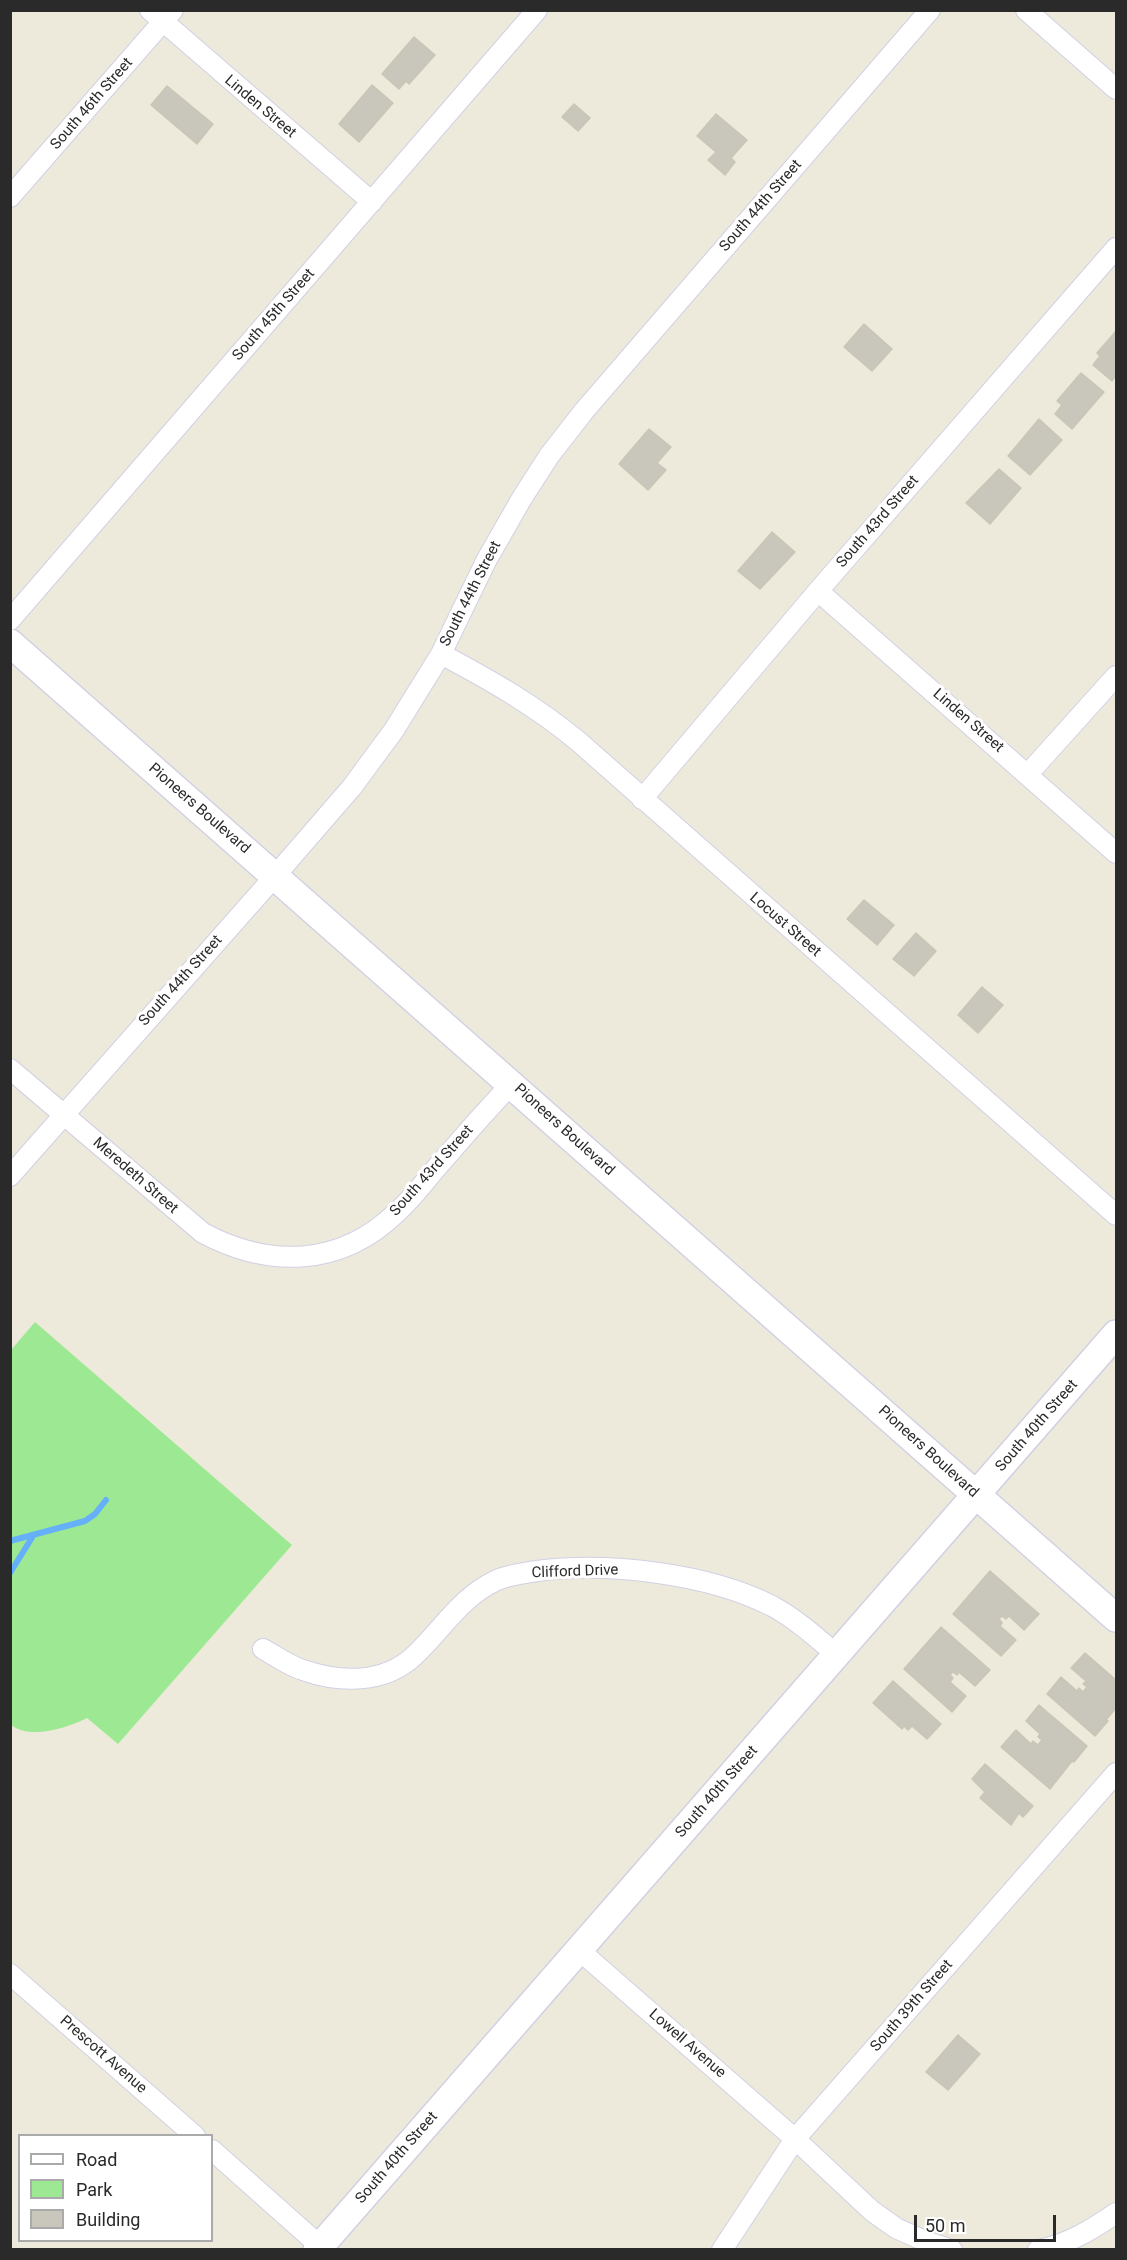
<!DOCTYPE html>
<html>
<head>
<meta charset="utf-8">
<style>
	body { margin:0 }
	#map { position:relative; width:1127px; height:2260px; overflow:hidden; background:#eeeadb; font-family:Roboto,sans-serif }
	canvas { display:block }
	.frame { position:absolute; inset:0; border:12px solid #2a2a2a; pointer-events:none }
	.legend { position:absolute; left:18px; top:2134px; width:195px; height:108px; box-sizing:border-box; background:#fff; border:2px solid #aaa; margin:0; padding:8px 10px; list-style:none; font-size:18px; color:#2a2a2a }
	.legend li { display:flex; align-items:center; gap:12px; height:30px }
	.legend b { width:30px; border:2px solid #aaa }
	.scale { position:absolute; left:914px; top:2215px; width:142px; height:27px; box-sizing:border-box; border:3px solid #2a2a2a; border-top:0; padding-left:8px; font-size:18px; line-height:21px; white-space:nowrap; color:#2a2a2a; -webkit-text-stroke:4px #fff; paint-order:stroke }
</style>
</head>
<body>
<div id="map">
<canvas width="1127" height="2260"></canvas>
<div class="frame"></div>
<ul class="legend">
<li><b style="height:8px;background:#fff"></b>Road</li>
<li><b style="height:16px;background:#9de993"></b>Park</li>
<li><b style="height:16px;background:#c9c6bb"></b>Building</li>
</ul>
<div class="scale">50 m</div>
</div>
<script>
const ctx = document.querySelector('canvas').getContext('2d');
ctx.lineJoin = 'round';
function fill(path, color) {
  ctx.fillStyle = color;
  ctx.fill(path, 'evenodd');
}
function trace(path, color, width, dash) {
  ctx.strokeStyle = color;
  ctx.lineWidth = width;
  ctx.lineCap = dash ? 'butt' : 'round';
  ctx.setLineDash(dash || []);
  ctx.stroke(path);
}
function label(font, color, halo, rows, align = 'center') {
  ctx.font = font + ' Roboto,sans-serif';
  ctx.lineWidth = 6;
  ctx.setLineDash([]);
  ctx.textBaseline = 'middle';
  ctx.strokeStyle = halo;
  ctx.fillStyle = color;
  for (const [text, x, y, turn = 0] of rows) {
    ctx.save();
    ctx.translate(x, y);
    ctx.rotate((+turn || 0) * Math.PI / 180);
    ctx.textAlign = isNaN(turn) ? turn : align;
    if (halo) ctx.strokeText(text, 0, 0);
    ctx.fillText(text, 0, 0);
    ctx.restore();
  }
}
const green = new Path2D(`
	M35,1322L292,1545L118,1744L87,1718C67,1728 31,1740 11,1725V1350Z`);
const stream = new Path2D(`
	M10,1541L85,1521L95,1514L106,1500
	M10,1573L33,1536`);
const building = new Path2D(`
	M414,37L435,55L409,84L406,81L399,89L382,74Z
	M372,85L393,103L359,142L339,124Z
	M167,86L213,124L197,144L151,105Z
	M574,104L590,118L578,131L562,117Z
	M716,114L747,140L731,158L735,162L725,175L708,160L716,152L697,136Z
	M864,324L892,349L872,371L844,347Z
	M1116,331V375L1112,381L1093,365L1100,356L1097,353Z
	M1081,373L1104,392L1072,429L1055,414L1062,405L1057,401Z
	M1039,419L1062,440L1030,475L1008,456Z
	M649,429L671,447L657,463L666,470L648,490L619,464Z
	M999,469L1021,488L990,524L966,503Z
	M772,532L795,552L760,589L738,571Z
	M864,900L894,925L877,945L847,919Z
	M916,933L936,951L914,976L893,959Z
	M982,987L1003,1005L978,1033L958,1015Z
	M990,1571L1039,1614L1024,1630L1009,1616L1006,1619L1002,1616L999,1619L1002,1623L1000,1626L1016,1640L1001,1656L953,1614Z
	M941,1627L990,1670L975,1686L959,1672L957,1675L953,1672L950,1675L953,1678L950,1682L966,1696L952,1712L904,1669Z
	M1085,1653L1116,1680V1708L1106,1720L1108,1721L1095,1736L1047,1694L1061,1677L1077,1691L1079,1688L1083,1692L1087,1687L1083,1684L1086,1681L1071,1668Z
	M893,1681L941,1724L927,1739L912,1726L908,1730L904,1726L902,1729L873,1703Z
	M1039,1705L1087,1746L1074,1762L1072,1761L1050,1789L1001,1747L1016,1730L1031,1744L1033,1741L1038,1745L1042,1740L1038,1737L1040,1734L1026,1721Z
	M985,1764L1033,1806L1023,1817L1019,1813L1011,1825L980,1798L985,1792L972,1779Z
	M958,2035L980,2054L948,2090L926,2072Z`);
const street = new Path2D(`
	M150,10L372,202
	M1026,10L1116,89
	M10,197L173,10
	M818,591L1116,853
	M10,620L537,10
	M441,654C490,680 536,706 579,742L1116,1215
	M1028,774L1116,676
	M642,799L818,591L1116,248
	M10,1069L203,1233C269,1268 340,1267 396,1213C412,1199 425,1181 438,1166C462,1138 486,1111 511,1084
	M10,1176L275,876L352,787L394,730L441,654L486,561L522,498L549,456L584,411L930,10
	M263,1649C276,1656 289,1666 303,1670C340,1683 384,1684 414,1656C443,1629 459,1598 497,1580C509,1575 523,1573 537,1571C608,1562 707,1573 772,1606C796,1619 816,1637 837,1655
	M579,1950L795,2139L872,2211L896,2228L925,2241L952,2250
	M10,1974L195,2136
	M212,2150L320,2246
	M722,2250L795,2139L1116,1773
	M1038,2250C1067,2245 1093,2229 1116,2213`);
const secondary = new Path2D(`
	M10,643L1116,1618
	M317,2250L1116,1334`);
const streetNames = [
	["South 46th Street",92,104,-49],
	["Linden Street",260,107,40],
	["South 44th Street",761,206,-49],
	["South 45th Street",274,315,-49],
	["South 43rd Street",878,522,-49],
	["South 44th Street",471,594,-63],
	["Linden Street",968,721,41],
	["Pioneers Boulevard",199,809,41],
	["Locust Street",785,925,41],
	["South 44th Street",181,981,-48],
	["Pioneers Boulevard",564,1130,42],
	["South 43rd Street",432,1171,-48],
	["Meredeth Street",135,1176,41],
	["South 40th Street",1037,1426,-49],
	["Pioneers Boulevard",928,1452,42],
	["Clifford Drive",575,1572,-2],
	["South 40th Street",717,1792,-49],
	["South 39th Street",912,2006,-49],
	["Lowell Avenue",687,2044,41],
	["Prescott Avenue",103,2055,41],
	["South 40th Street",397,2158,-49]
];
fill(green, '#9de993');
trace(stream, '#65b0f9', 6);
fill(building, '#c9c6bb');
trace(building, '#c9c6b4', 1.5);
trace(street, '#d1d0e5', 22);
trace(secondary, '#d1d0e5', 30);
trace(street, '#fff', 20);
trace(secondary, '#fff', 27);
label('15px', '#2a2a2a', '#fff', streetNames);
</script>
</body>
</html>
